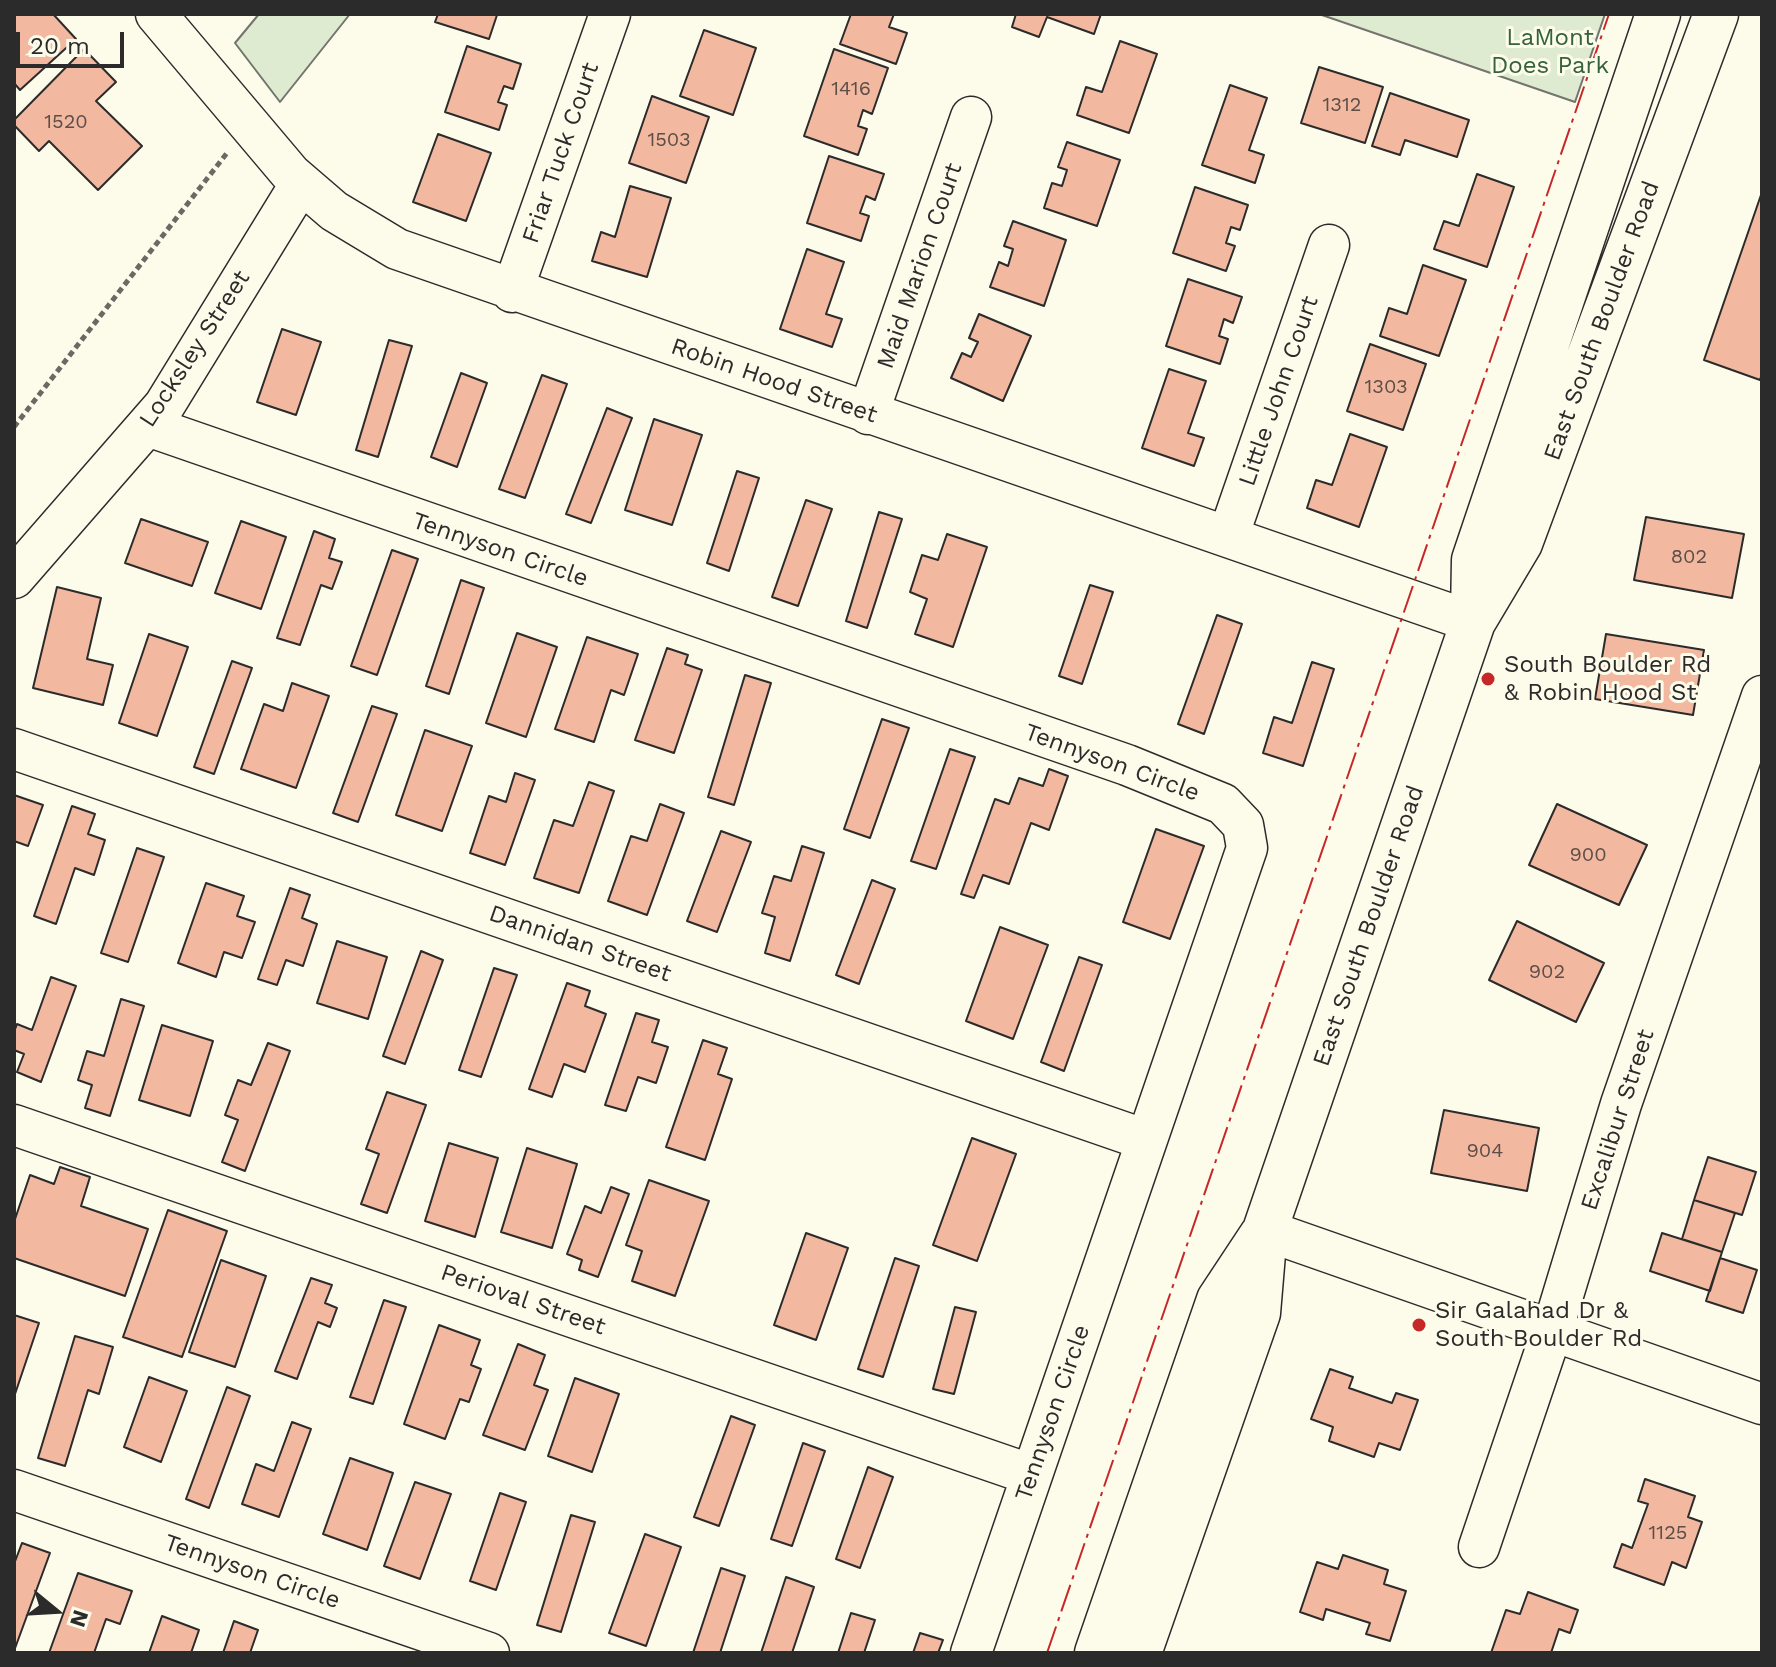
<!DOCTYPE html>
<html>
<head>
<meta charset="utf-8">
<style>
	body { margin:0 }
	#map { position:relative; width:1776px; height:1667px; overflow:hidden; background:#fdfbea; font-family:"Work Sans",sans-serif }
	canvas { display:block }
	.frame { position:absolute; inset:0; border:16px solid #2b2b2b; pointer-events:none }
	.north { position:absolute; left:16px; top:1571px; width:80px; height:80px; -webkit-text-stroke:6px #fdfbea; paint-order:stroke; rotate:108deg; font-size:22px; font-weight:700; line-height:32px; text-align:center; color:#2b2b2b }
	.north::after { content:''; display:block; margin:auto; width:28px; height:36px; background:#2b2b2b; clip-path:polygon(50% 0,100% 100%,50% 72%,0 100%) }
	.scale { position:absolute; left:16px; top:32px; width:108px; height:36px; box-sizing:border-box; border:4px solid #2b2b2b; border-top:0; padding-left:10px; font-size:24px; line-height:28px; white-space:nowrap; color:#2b2b2b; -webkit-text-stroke:6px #fdfbea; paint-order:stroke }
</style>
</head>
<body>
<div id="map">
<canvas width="1776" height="1667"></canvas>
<div class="frame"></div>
<div class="north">N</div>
<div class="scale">20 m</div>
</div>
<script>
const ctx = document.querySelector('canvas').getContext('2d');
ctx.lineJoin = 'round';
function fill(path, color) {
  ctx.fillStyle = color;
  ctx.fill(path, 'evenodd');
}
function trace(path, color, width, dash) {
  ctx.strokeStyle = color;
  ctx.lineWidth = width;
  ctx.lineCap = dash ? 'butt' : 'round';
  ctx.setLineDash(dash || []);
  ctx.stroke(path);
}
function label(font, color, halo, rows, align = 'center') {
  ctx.font = font + ' "Work Sans",sans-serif';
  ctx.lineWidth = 6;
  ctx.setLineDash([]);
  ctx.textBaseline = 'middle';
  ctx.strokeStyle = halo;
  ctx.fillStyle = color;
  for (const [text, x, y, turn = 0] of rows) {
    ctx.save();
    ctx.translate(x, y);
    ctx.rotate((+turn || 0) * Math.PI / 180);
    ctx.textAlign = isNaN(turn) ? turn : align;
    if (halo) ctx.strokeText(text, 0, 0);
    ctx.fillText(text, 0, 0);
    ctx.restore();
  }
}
const green = new Path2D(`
	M259,14H350L280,102L235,43Z
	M1319,14H1605L1575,102Z`);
const building = new Path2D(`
	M14,14H53L76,39L20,90L14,83Z
	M438,14H496L497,15L489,39L435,22Z
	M851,14H894L889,27L907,33L896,64L840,44Z
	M1016,14H1101L1094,34L1047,17L1039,37L1012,27Z
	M704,30L756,48L733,115L680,96Z
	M1120,41L1157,54L1129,133L1077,115L1086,87L1102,92Z
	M467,46L521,64L513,89L504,86L498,102L507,105L499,130L445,112Z
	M84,49L116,82L96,101L142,146L98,190L49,141L39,151L14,125V120Z
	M834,49L888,68L872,114L863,110L858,126L867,129L858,155L804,136Z
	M1319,67L1383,87L1365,143L1301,123Z
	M1230,85L1267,98L1249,150L1264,155L1255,183L1202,165Z
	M1390,93L1469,120L1457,157L1405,140L1400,155L1372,146Z
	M652,96L709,117L686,183L629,163Z
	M438,134L491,153L466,221L413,202Z
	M1067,142L1120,160L1097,226L1044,208L1052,183L1062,186L1067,170L1058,167Z
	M829,156L884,174L875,200L866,196L860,213L869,216L861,241L807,223Z
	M1477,174L1514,187L1487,267L1434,249L1444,221L1459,226Z
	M630,186L671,198L647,277L592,261L601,232L615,237Z
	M1195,187L1248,205L1240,230L1231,227L1226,243L1235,246L1226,271L1173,253Z
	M1762,192V374L1760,380L1704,360Z
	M1013,221L1066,240L1044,306L990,287L999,262L1008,266L1013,249L1004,246Z
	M807,249L844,262L826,314L842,319L832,347L780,329Z
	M1423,265L1466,280L1439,356L1380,336L1389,308L1407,314Z
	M1188,279L1242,297L1233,323L1224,319L1219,336L1228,339L1220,364L1166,346Z
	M979,314L1031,336L1003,401L951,378L962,353L971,357L978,342L969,338Z
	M282,329L321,342L296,415L257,402Z
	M389,340L412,346L378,457L356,450Z
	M1370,344L1426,364L1403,430L1347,411Z
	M1169,369L1206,381L1188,433L1204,438L1194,466L1142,448Z
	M461,373L487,383L457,467L431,457Z
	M542,375L567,384L525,498L499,489Z
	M607,408L632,418L591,523L566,514Z
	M654,419L702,435L672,525L625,510Z
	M1350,434L1387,447L1359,527L1307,508L1316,480L1332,485Z
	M737,471L759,478L729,571L707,563Z
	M806,500L832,509L798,606L772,597Z
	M879,512L902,519L867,628L846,621Z
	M1646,517L1744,534L1732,598L1634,580Z
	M141,519L208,542L192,586L125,563Z
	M241,521L286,537L261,609L215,593Z
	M314,531L335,539L329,558L342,562L332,589L321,585L300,645L277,638Z
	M947,534L987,547L953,647L915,634L927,599L910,592L922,555L938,560Z
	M392,550L418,559L377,675L351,666Z
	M461,580L484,588L449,694L426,686Z
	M1090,585L1113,592L1082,684L1059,676Z
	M57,587L101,598L87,659L113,665L103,705L33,688Z
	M1217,615L1242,624L1204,734L1178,724Z
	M517,633L557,647L526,737L486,723Z
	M149,634L188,647L157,736L119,723Z
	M1606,634L1704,650L1693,715L1595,699Z
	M587,637L638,654L624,695L611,690L594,742L555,729Z
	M667,648L688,655L685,664L702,670L674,753L635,740Z
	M232,661L252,668L214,774L194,767Z
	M1312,662L1334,669L1303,766L1263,753L1274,717L1292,723Z
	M745,675L771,683L734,805L708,797Z
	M292,683L329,696L296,788L241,769L264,704L283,711Z
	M372,706L397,714L358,822L333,813Z
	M882,719L909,728L870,838L844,829Z
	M425,730L472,746L442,831L396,815Z
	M950,749L975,757L936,869L911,861Z
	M1049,769L1068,776L1049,830L1031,823L1009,884L983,875L974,898L961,894L995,799L1009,804L1019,778L1043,786Z
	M515,773L535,780L505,865L470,853L489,796L506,802Z
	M589,782L614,791L579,893L534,878L554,820L573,826Z
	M14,795L43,805L28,846L14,841Z
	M660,804L684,813L647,915L608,901L631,836L647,841Z
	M1557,804L1647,845L1619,905L1529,865Z
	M72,806L95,814L88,834L105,840L94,875L75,868L56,924L34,916Z
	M1156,829L1204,846L1170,939L1123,922Z
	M721,831L751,842L717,932L687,921Z
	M802,846L824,853L790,961L765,953L775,917L762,913L774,876L791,881Z
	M137,848L164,857L128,962L101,953Z
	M872,880L895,889L859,984L836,975Z
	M206,883L244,896L237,916L255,922L242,958L224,952L216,977L178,963Z
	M290,888L310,895L302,918L317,924L303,966L286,960L277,985L258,979Z
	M1517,921L1604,963L1576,1022L1489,980Z
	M1000,927L1048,945L1013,1039L966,1021Z
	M337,941L387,957L368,1019L317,1003Z
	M421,951L443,960L405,1064L383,1056Z
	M1079,957L1102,965L1064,1071L1041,1062Z
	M494,968L517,975L481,1077L459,1070Z
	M51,977L76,986L41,1082L17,1072L24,1054L14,1050V1032L17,1024L32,1030Z
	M567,983L590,991L585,1006L606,1014L585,1072L564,1064L552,1097L529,1089Z
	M121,999L144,1006L110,1116L85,1108L92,1085L78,1080L87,1051L104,1056Z
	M636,1013L659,1020L652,1042L668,1047L656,1083L638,1077L626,1111L605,1105Z
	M162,1025L213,1041L190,1116L139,1100Z
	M703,1040L727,1048L718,1074L732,1079L705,1160L666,1147Z
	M268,1043L290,1051L245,1171L222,1162L238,1120L225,1115L238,1080L251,1085Z
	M387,1092L426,1105L387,1213L361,1204L379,1154L366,1149Z
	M1444,1110L1539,1128L1527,1191L1431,1173Z
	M972,1138L1016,1154L977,1261L933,1245Z
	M449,1143L498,1158L475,1237L425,1221Z
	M527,1148L577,1164L552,1248L501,1232Z
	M1708,1157L1756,1172L1742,1215L1694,1200Z
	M60,1167L90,1177L81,1206L148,1229L125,1296L14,1258V1222L30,1175L54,1184Z
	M649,1180L709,1201L675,1296L632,1281L642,1251L626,1245Z
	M611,1187L629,1194L598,1277L579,1270L582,1260L567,1254L585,1206L601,1213Z
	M1694,1200L1735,1213L1722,1252L1682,1239Z
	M168,1210L227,1231L182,1357L123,1337Z
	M806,1233L848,1248L816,1340L774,1325Z
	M1662,1233L1722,1252L1710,1291L1650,1271Z
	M895,1258L919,1266L883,1377L858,1369Z
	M1720,1258L1757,1270L1743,1313L1706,1301Z
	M221,1260L266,1276L235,1367L189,1352Z
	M311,1278L332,1285L325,1303L337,1308L330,1327L318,1322L297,1379L275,1371Z
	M384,1300L406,1307L373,1404L350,1397Z
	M955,1307L976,1312L954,1394L933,1389Z
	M14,1315L39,1323L14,1397Z
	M439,1325L480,1340L471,1365L481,1369L469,1402L460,1399L445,1439L404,1424Z
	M75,1336L113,1347L99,1394L88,1390L65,1466L38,1458Z
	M518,1344L545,1355L534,1385L548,1390L525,1450L483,1435Z
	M1330,1369L1353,1377L1349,1388L1392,1403L1396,1393L1418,1400L1400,1450L1379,1443L1374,1457L1329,1441L1333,1427L1311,1419Z
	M149,1377L187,1391L161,1462L124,1447Z
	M575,1378L619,1394L592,1472L548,1456Z
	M227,1387L250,1396L209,1508L186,1499Z
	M731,1416L755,1425L719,1526L694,1517Z
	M292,1422L311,1429L279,1517L242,1504L256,1464L274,1471Z
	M803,1443L825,1451L792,1546L771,1539Z
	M350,1458L393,1473L367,1550L323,1534Z
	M868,1467L893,1477L860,1568L836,1559Z
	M1645,1479L1695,1496L1688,1517L1702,1522L1686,1568L1672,1562L1664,1585L1614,1567L1622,1544L1632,1548L1648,1504L1638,1501Z
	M415,1482L451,1494L420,1579L384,1566Z
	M500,1493L526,1502L496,1590L470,1581Z
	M571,1515L595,1522L561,1632L537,1625Z
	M645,1534L681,1547L646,1646L609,1633Z
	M22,1543L50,1553L14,1651V1564Z
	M1343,1555L1388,1570L1384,1584L1406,1591L1390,1641L1366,1634L1370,1623L1326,1609L1323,1620L1300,1612L1317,1562L1338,1569Z
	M721,1568L745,1576L720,1653H693Z
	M78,1573L132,1591L120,1624L106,1619L94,1653H49Z
	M786,1577L814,1587L792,1653H761Z
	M1528,1592L1578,1610L1570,1633L1559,1629L1551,1653H1491L1506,1610L1520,1614Z
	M851,1613L875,1620L864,1653H838Z
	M162,1616L199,1630L191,1653H149Z
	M234,1621L258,1630L250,1653H223Z
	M920,1633L943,1640L938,1653H913Z`);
const path = new Path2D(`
	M14,427L227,153`);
const minor = new Path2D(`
	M156,14L291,174L334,211L397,249L1473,622
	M512,292L610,14
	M868,414L971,117
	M148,426L1127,765L1223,804L1243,825L1247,848L971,1653
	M1228,537L1329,245
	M14,578L164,406L301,183
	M14,749L1146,1140
	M14,1125L1032,1475
	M1265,1230L1762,1404
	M14,1490L489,1653
	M1479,1547L1553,1328L1621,1104L1762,696`);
const major = new Path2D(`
	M1473,615L1474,560L1658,14
	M1097,1653L1219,1300L1262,1235
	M1139,1653L1258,1313L1265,1230L1473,622L1520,543L1716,14`);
const power = new Path2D(`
	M1047,1653L1609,14`);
const markers = [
	[1488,679,8,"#c62828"],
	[1419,1325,8,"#c62828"]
];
const numberNames = [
	["1416",851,89],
	["1312",1342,105],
	["1520",66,122],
	["1503",669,140],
	["1303",1386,387],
	["802",1689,557],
	["900",1588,855],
	["902",1547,972],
	["904",1485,1151],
	["1125",1668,1533]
];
const parkNames = [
	["LaMont",1550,38],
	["Does Park",1550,66]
];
const streetNames = [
	["Friar Tuck Court",561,153,-71],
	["Maid Marion Court",920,266,-71],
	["East South Boulder Road",1602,321,-70],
	["Locksley Street",195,349,-57],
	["Robin Hood Street",774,381,19],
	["Little John Court",1279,391,-71],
	["Tennyson Circle",500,550,19],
	["Tennyson Circle",1112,763,20],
	["East South Boulder Road",1369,926,-71],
	["Dannidan Street",580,944,19],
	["Excalibur Street",1618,1120,-72],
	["Perioval Street",523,1300,19],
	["Tennyson Circle",1053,1413,-71],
	["Tennyson Circle",252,1572,19]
];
const poiNames = [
	["South Boulder Rd",1504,665],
	["& Robin Hood St",1504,693],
	["Sir Galahad Dr &",1435,1311],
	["South Boulder Rd",1435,1339]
];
fill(green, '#deebd1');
trace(green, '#74746e', 2);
fill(building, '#f2b8a0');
trace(building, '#2b2b2b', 2);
trace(minor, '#2b2b2b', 43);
trace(major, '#2b2b2b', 47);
trace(path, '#6a6964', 5, [6, 4]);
trace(minor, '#fdfbea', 40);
trace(major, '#fdfbea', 44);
trace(power, '#c62828', 2, [28, 6, 4, 6]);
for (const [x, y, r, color] of markers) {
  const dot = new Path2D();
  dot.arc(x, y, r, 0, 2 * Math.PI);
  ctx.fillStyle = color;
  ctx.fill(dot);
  trace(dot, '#fdfbea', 3);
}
label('20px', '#5d4e48', null, numberNames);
label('24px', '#34623c', '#fdfbea', parkNames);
label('24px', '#2b2b2b', '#fdfbea', streetNames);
label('24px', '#2b2b2b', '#fdfbea', poiNames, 'left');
</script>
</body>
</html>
